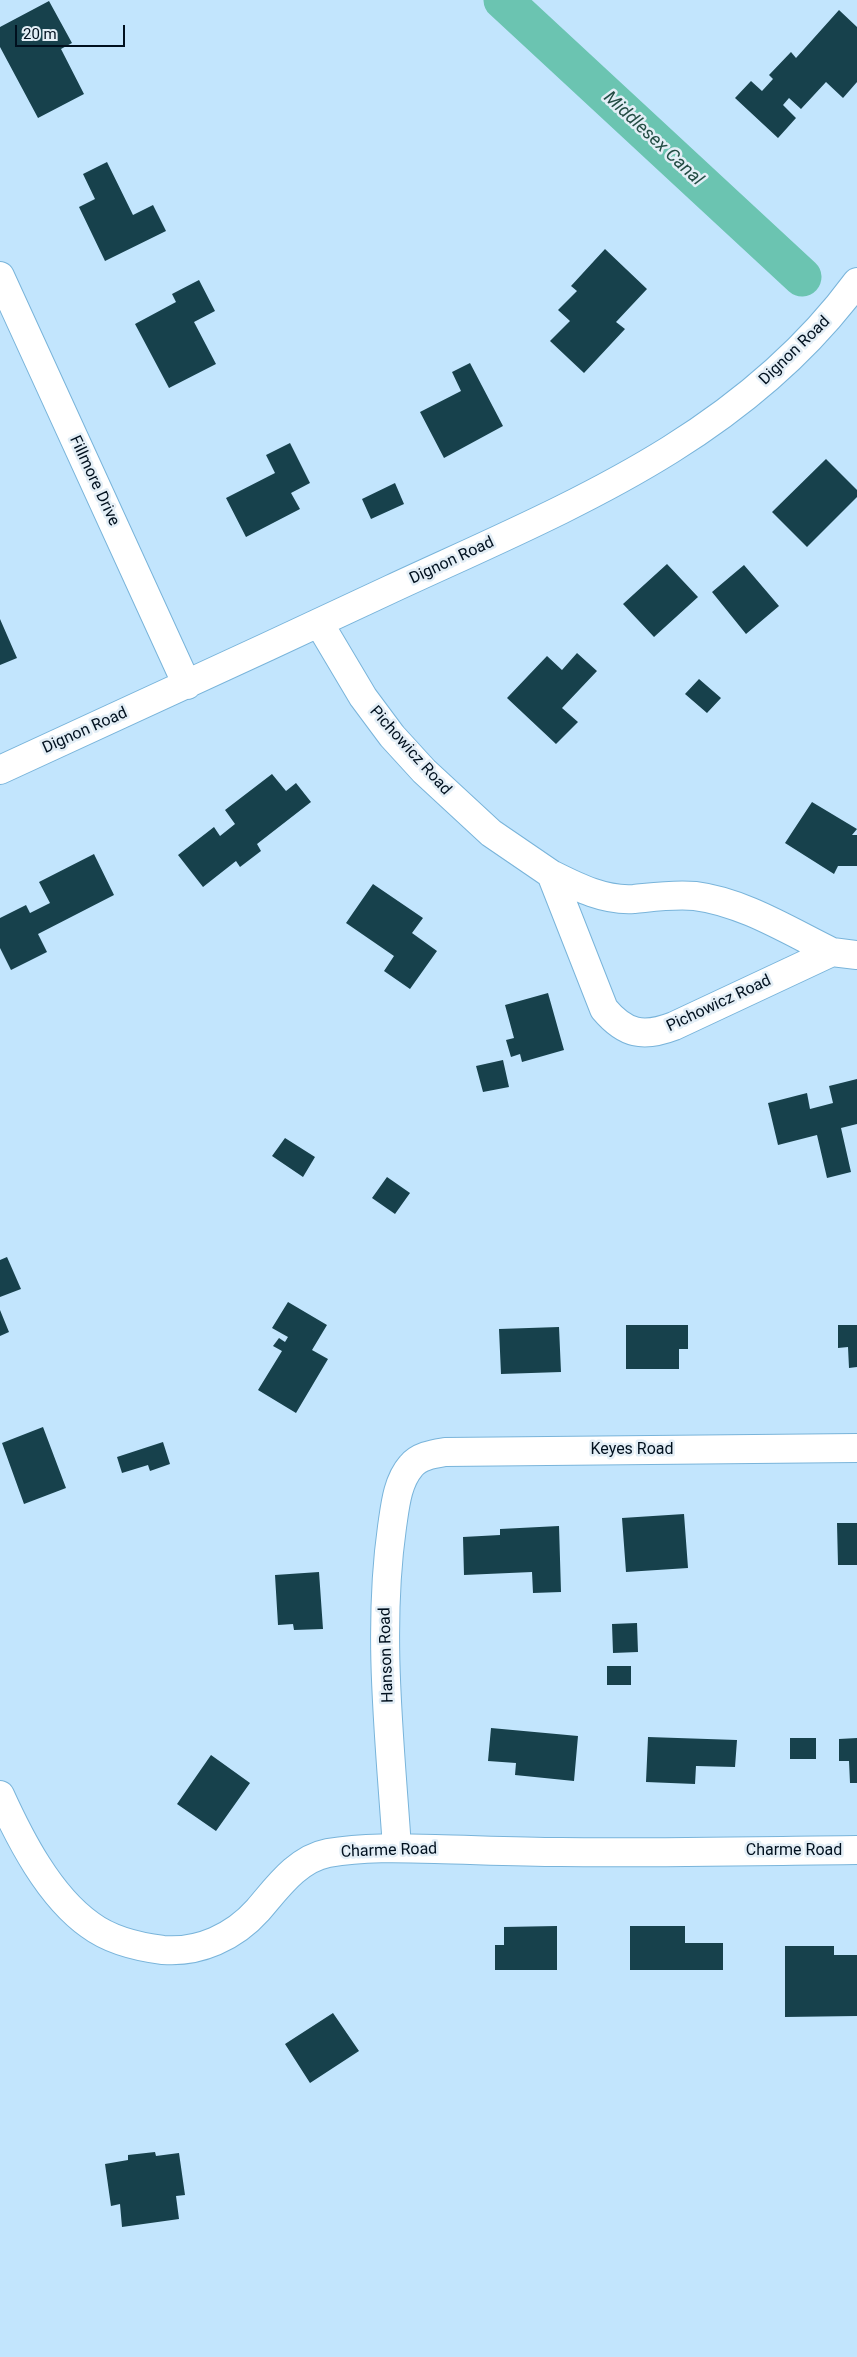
<!DOCTYPE html>
<html>
<head>
<meta charset="utf-8">
<style>
	body { margin:0 }
	#map { position:relative; width:857px; height:2357px; overflow:hidden; background:#c2e5fd; font-family:Roboto,sans-serif }
	canvas { display:block }
	.scale { position:absolute; left:15px; top:25px; width:110px; height:22px; box-sizing:border-box; border:2px solid #00101e; border-top:0; padding-left:6px; font-size:15px; line-height:18px; white-space:nowrap; color:#00101e; -webkit-text-stroke:4px #e3eef6; paint-order:stroke }
</style>
</head>
<body>
<div id="map">
<canvas width="857" height="2357"></canvas>
<div class="scale">20 m</div>
</div>
<script>
const ctx = document.querySelector('canvas').getContext('2d');
ctx.lineJoin = 'round';
function trace(path, color, width, dash) {
  ctx.strokeStyle = color;
  ctx.lineWidth = width;
  ctx.lineCap = dash ? 'butt' : 'round';
  ctx.setLineDash(dash || []);
  ctx.stroke(path);
}
function fill(path, color) {
  ctx.fillStyle = color;
  ctx.fill(path, 'evenodd');
}
function label(font, color, halo, rows, align = 'center') {
  ctx.font = font + ' Roboto,sans-serif';
  ctx.lineWidth = 5;
  ctx.setLineDash([]);
  ctx.textBaseline = 'middle';
  ctx.strokeStyle = halo;
  ctx.fillStyle = color;
  for (const [text, x, y, turn = 0] of rows) {
    ctx.save();
    ctx.translate(x, y);
    ctx.rotate((+turn || 0) * Math.PI / 180);
    ctx.textAlign = isNaN(turn) ? turn : align;
    if (halo) ctx.strokeText(text, 0, 0);
    ctx.fillText(text, 0, 0);
    ctx.restore();
  }
}
const canal = new Path2D(`
	M503,0L802,277`);
const building = new Path2D(`
	M49,1L72,43L61,49L84,94L38,118L0,47V27Z
	M839,10L857,27V82L843,98L826,82L801,109L789,98L783,105L796,118L778,138L735,98L751,81L762,91L773,79L769,75L791,52L796,58Z
	M107,162L133,215L153,205L166,231L105,261L79,207L95,199L83,174Z
	M605,249L647,289L616,322L625,329L584,373L550,341L570,321L558,310L577,291L571,286Z
	M199,280L215,311L194,322L216,364L169,388L135,324L176,302L172,294Z
	M470,363L503,426L444,458L420,412L461,391L452,372Z
	M290,443L310,483L291,493L300,509L246,537L226,498L275,473L266,455Z
	M826,459L857,490V497L807,547L772,512Z
	M395,483L404,504L371,519L362,499Z
	M667,564L698,597L654,637L623,604Z
	M744,565L779,606L746,634L712,592Z
	M0,619L17,658L0,665Z
	M577,653L597,671L562,708L578,722L556,744L507,698L547,656L562,670Z
	M699,679L721,698L707,713L685,694Z
	M272,774L286,791L296,783L311,802L257,844L261,851L240,867L236,861L203,887L178,855L214,827L220,836L235,824L225,810Z
	M812,802L857,829L852,835H857V866H838L834,874L785,843Z
	M94,854L114,895L38,934L47,952L11,970L0,948V918L26,905L30,913L50,903L39,882Z
	M373,884L423,918L412,933L437,951L410,989L384,971L394,956L346,923Z
	M548,993L564,1050L522,1062L520,1054L511,1057L506,1040L514,1038L505,1005Z
	M503,1060L509,1087L483,1092L476,1066Z
	M857,1079V1124L841,1128L851,1172L827,1178L817,1135L778,1145L768,1103L807,1093L810,1109L833,1103L829,1086Z
	M285,1138L315,1157L303,1177L272,1156Z
	M387,1177L410,1193L395,1214L372,1198Z
	M7,1257L21,1289L0,1297V1260Z
	M288,1302L327,1325L312,1350L328,1359L296,1413L258,1390L282,1351L273,1346L279,1338L285,1342L288,1337L272,1328Z
	M0,1310L9,1332L0,1336Z
	M626,1325H688V1349H679V1369H626Z
	M838,1325H857V1367L849,1368L848,1347L838,1348Z
	M559,1327L561,1372L501,1374L499,1329Z
	M43,1427L66,1488L24,1504L2,1443Z
	M163,1442L170,1464L150,1471L148,1465L122,1473L117,1457Z
	M684,1514L688,1568L626,1572L622,1518Z
	M837,1523H857V1565H838Z
	M559,1526L561,1592L533,1593L532,1572L464,1575L463,1537L500,1535V1529Z
	M319,1572L323,1629L294,1630L293,1624L278,1625L275,1575Z
	M637,1623L638,1652L613,1653L612,1624Z
	M607,1666H631V1685H607Z
	M491,1728L578,1736L574,1781L515,1775L516,1763L488,1761Z
	M648,1737L737,1740L735,1767L696,1766L695,1784L646,1782Z
	M790,1738H816V1759H790Z
	M857,1738V1783H850L849,1761H839V1739Z
	M211,1755L250,1783L216,1831L177,1804Z
	M557,1926V1970H495V1945H504V1927Z
	M630,1926H685V1943H723V1970H630Z
	M785,1946H834V1955H857V2016L785,2017Z
	M333,2013L359,2051L310,2083L285,2044Z
	M155,2152L156,2156L179,2153L185,2195L176,2196L179,2219L122,2227L120,2204L111,2206L105,2164L128,2160V2155Z`);
const minor = new Path2D(`
	M0,276L187,685
	M319,623L363,697L392,736L424,771L491,833L551,874
	M0,770C131,710 261,650 391,589C563,509 740,441 857,282
	M551,874C577,887 604,901 634,899C654,897 674,894 695,896C743,902 789,931 832,952L674,1026C643,1038 625,1034 604,1009Z
	M832,952L857,955
	M0,1795C20,1839 49,1896 90,1925C110,1940 139,1947 163,1950C199,1953 234,1937 258,1910C277,1888 297,1859 328,1853C363,1847 399,1848 435,1849C477,1850 519,1852 561,1852C660,1853 758,1851 857,1850
	M397,1848C390,1742 377,1633 392,1527C395,1507 397,1482 411,1466C419,1456 433,1454 445,1452L857,1448`);
const streetNames = [
	["Dignon Road",795,351,-44],
	["Fillmore Drive",94,481,65],
	["Dignon Road",452,561,-25],
	["Dignon Road",85,731,-24],
	["Pichowicz Road",410,751,48],
	["Pichowicz Road",719,1004,-25],
	["Keyes Road",632,1450],
	["Hanson Road",387,1655,-92],
	["Charme Road",389,1851,-2],
	["Charme Road",794,1851]
];
const waterNames = [
	["Middlesex Canal",653,139,43]
];
trace(canal, '#6bc4b1', 39);
fill(building, '#17414c');
trace(minor, '#79b4da', 30);
trace(minor, '#fff', 28);
label('16px', '#00101e', '#e3eef6', streetNames);
label('italic 18px', '#234c43', '#e3eef6', waterNames);
</script>
</body>
</html>
